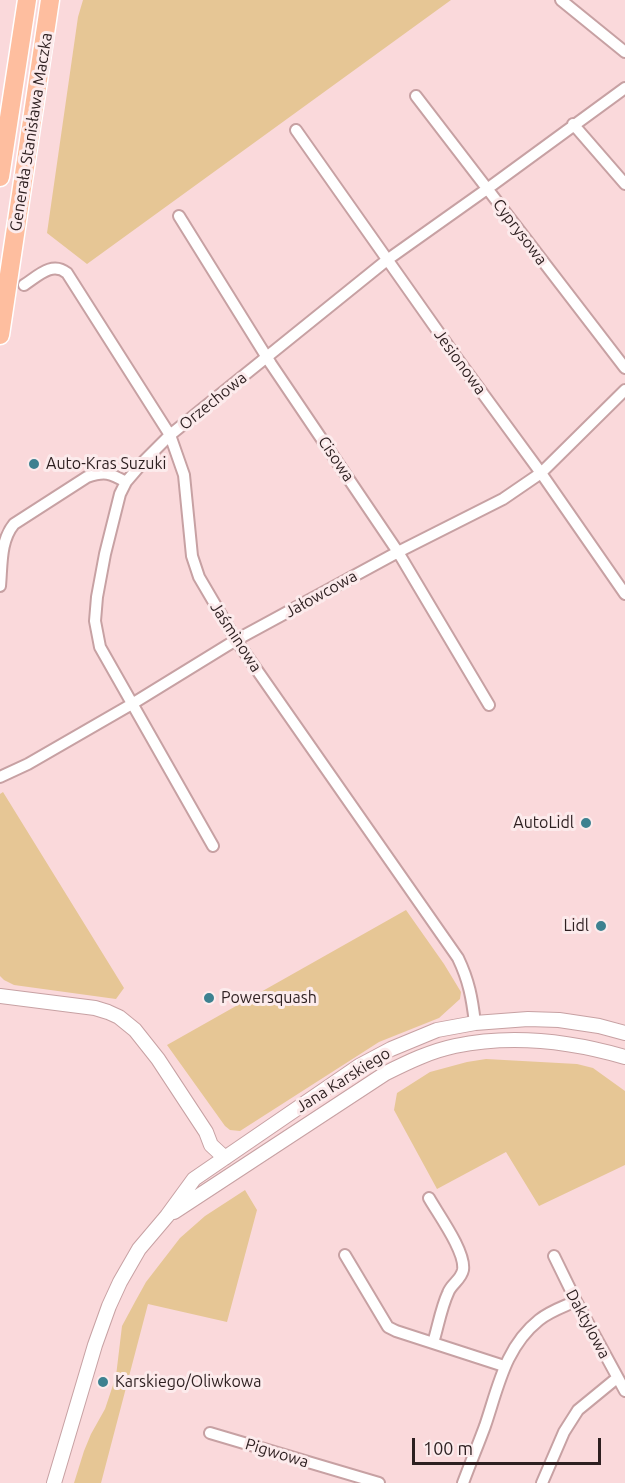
<!DOCTYPE html>
<html>
<head>
<meta charset="utf-8">
<style>
	body { margin:0 }
	#map { position:relative; width:625px; height:1483px; overflow:hidden; background:#fad9db; font-family:Ubuntu,sans-serif }
	canvas { display:block }
	.scale { position:absolute; left:412px; top:1438px; width:189px; height:27px; box-sizing:border-box; border:3px solid #2d1f20; border-top:0; padding-left:8px; font-size:18px; line-height:21px; white-space:nowrap; color:#2d1f20; -webkit-text-stroke:4px #fcebec; paint-order:stroke }
</style>
</head>
<body>
<div id="map">
<canvas width="625" height="1483"></canvas>
<div class="scale">100 m</div>
</div>
<script>
const ctx = document.querySelector('canvas').getContext('2d');
ctx.lineJoin = 'round';
function fill(path, color) {
  ctx.fillStyle = color;
  ctx.fill(path, 'evenodd');
}
function trace(path, color, width, dash) {
  ctx.strokeStyle = color;
  ctx.lineWidth = width;
  ctx.lineCap = dash ? 'butt' : 'round';
  ctx.setLineDash(dash || []);
  ctx.stroke(path);
}
function label(font, color, halo, rows, align = 'center') {
  ctx.font = font + ' Ubuntu,sans-serif';
  ctx.lineWidth = 6;
  ctx.setLineDash([]);
  ctx.textBaseline = 'middle';
  ctx.strokeStyle = halo;
  ctx.fillStyle = color;
  for (const [text, x, y, turn = 0] of rows) {
    ctx.save();
    ctx.translate(x, y);
    ctx.rotate((+turn || 0) * Math.PI / 180);
    ctx.textAlign = isNaN(turn) ? turn : align;
    if (halo) ctx.strokeText(text, 0, 0);
    ctx.fillText(text, 0, 0);
    ctx.restore();
  }
}
const green = new Path2D(`
	M83,0H451L87,264L47,233L78,17Z
	M3,792L124,988L116,999L14,985L4,980L0,976V794Z
	M406,910L444,964L461,992L460,999L439,1018L379,1042L240,1131L230,1130L225,1126L167,1045Z
	M486,1059L577,1064L593,1068L625,1091V1165L539,1206L506,1152L437,1189L394,1110L397,1093L430,1072L467,1062Z
	M245,1190L257,1210L227,1322L148,1304L101,1483H74L84,1451L91,1434L105,1409L116,1376L122,1326L136,1300L146,1282L180,1238L205,1216Z`);
const minor = new Path2D(`
	M561,0L625,52
	M416,96L625,368
	M573,124L625,184
	M296,130L456,357L541,473L625,594
	M179,216L271,364L398,552L489,705
	M24,285C38,276 52,261 67,273L170,435L184,475L192,556L199,577L236,640L458,958C469,981 472,998 475,1023
	M0,586C2,565 0,541 14,524L87,477C105,471 110,473 126,482
	M0,777L28,764L132,704L236,640L398,552L503,499L541,473L625,390
	M213,846L100,647L95,621L97,597L105,554L120,494L126,482L144,461L170,435L387,260L487,189L625,88
	M429,1198C438,1214 466,1252 463,1270C461,1280 451,1284 448,1293C441,1308 438,1327 433,1343
	M345,1255L388,1327L396,1331L504,1366
	M554,1256L576,1301L625,1391
	M210,1433L379,1483
	M463,1483C470,1464 478,1445 485,1426C498,1388 505,1347 539,1320C550,1311 563,1307 576,1301
	M542,1483L564,1432L578,1410L617,1378`);
const tertiary = new Path2D(`
	M0,996L95,1008L108,1012L119,1017L135,1030L158,1059L206,1132L211,1145L225,1158
	M174,1212L386,1073C408,1062 431,1051 455,1046C512,1034 570,1041 625,1057
	M54,1483L95,1345L109,1306L120,1282L139,1249L167,1216L194,1179L359,1066L391,1049L437,1030L475,1023L528,1019L559,1020L599,1026L625,1033`);
const trunk = new Path2D(`
	M0,177L27,0
	M0,335L50,0`);
const markers = [
	[34,464,6,"#3d8190"],
	[586,823,6,"#3d8190"],
	[601,926,6,"#3d8190"],
	[209,998,6,"#3d8190"],
	[103,1382,6,"#3d8190"]
];
const streetNames = [
	["Generała Stanisława Maczka",31,132,-81],
	["Cyprysowa",520,232,53],
	["Jesionowa",460,362,54],
	["Orzechowa",213,401,-39],
	["Cisowa",336,459,56],
	["Jałowcowa",321,594,-29],
	["Jaśminowa",236,637,57],
	["Jana Karskiego",343,1080,-32],
	["Daktylowa",588,1324,62],
	["Pigwowa",277,1453,17]
];
const poiNames = [
	["Auto-Kras Suzuki",46,464],
	["AutoLidl",574,823,"right"],
	["Lidl",589,926,"right"],
	["Powersquash",221,998],
	["Karskiego/Oliwkowa",115,1382]
];
fill(green, '#e6c695');
trace(minor, '#c7a1a3', 14);
trace(tertiary, '#c7a1a3', 16);
trace(trunk, '#fff', 21);
trace(minor, '#fff', 10);
trace(tertiary, '#fff', 14);
trace(trunk, '#febe9f', 18);
for (const [x, y, r, color] of markers) {
  const dot = new Path2D();
  dot.arc(x, y, r, 0, 2 * Math.PI);
  ctx.fillStyle = color;
  ctx.fill(dot);
  trace(dot, '#fcebec', 2);
}
label('16px', '#2d1f20', '#fcebec', streetNames);
label('16px', '#2d1f20', '#fcebec', poiNames, 'left');
</script>
</body>
</html>
